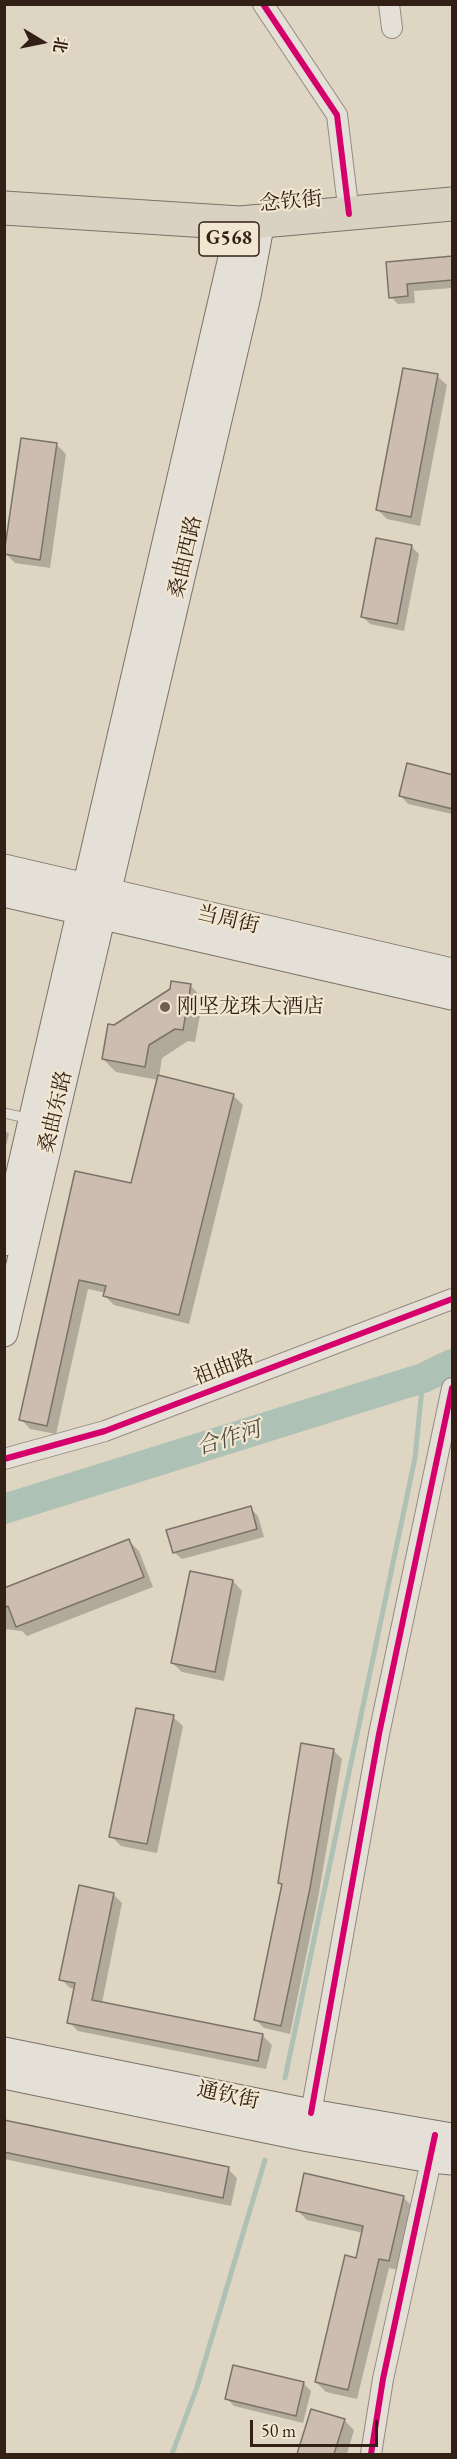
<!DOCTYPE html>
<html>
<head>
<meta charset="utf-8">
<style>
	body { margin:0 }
	#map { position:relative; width:457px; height:2459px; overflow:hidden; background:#ded5c2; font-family:"EB Garamond","Noto Serif SC",serif }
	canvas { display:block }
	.frame { position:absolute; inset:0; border:6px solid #321f15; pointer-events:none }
	.north { position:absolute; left:12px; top:12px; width:60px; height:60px; -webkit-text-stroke:4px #f1e6d0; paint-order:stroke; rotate:100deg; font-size:16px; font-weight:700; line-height:24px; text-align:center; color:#321f15 }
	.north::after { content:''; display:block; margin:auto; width:21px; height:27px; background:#321f15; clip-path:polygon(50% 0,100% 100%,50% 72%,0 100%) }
	.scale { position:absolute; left:250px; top:2420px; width:128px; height:27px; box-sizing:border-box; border:3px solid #321f15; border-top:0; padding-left:8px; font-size:18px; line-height:21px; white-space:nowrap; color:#321f15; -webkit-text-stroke:4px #f1e6d0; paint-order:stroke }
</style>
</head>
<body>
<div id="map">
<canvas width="457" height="2459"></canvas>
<div class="frame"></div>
<div class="north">北</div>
<div class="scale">50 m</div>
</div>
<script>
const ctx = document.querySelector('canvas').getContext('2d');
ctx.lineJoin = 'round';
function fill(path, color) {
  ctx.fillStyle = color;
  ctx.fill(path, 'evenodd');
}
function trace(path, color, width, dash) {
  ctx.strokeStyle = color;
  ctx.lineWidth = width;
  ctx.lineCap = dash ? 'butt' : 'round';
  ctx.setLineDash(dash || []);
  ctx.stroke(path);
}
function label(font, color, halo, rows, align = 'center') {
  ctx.font = font + ' "EB Garamond","Noto Serif SC",serif';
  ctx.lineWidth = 4.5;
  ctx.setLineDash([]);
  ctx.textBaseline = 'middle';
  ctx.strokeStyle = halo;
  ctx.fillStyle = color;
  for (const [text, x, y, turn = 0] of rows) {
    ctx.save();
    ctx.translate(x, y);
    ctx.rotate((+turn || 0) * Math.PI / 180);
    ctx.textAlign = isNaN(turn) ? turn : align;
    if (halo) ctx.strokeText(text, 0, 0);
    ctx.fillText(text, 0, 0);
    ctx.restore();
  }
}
const shadow = new Path2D(`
	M452,258V288L414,291L415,303L398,304L391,297L388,264Z
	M437,376L447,385L420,526L387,519L378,510Z
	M56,444L66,454L50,568L15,563L6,554Z
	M411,546L419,554L404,631L370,624L363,617Z
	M452,776V814L408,804L401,796Z
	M191,986L203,999L195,1042L188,1041L162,1058L159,1077L233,1095L243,1105L189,1324L114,1305L105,1296L106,1293L88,1289L56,1434L30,1429L21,1419L76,1173L132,1185L158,1080L116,1072L103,1059L115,1027Z
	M4,1130L9,1134L4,1153Z
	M250,1508L258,1516L264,1537L182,1559L174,1552Z
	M129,1541L139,1551L153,1587L27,1636L22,1631L4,1629V1589Z
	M233,1581L242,1591L224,1681L182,1672L172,1663Z
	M173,1717L183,1726L157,1853L121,1846L111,1836Z
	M333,1750L342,1759L318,1898L290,2034L264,2028L256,2020L283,1886L279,1882Z
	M113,1894L122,1903L102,2003L263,2036L272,2045L266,2069L78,2031L69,2022L75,1989L70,1988L61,1979Z
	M4,2122L228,2169L237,2178L231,2206L4,2159Z
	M403,2197L413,2207L398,2270L389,2268L357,2399L326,2392L316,2382L357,2259L363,2233L307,2220L297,2210Z
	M303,2383L311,2391L303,2423L234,2406L226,2398Z
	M312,2411L344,2420L354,2430L347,2454H299Z`);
const stream = new Path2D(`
	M285,2078L415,1458L423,1378
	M172,2454L197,2387L265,2160`);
const river = new Path2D(`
	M4,1509L423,1378L452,1364`);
const building = new Path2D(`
	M453,256V280L407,284L408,296L389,298L386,262Z
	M403,368L438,374L411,517L376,510Z
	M21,438L57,443L40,560L4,554Z
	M376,538L412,545L397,624L361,617Z
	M407,763L453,775V809L399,796Z
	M171,981L191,984L183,1030L175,1029L149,1045L145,1067L102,1059L108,1024L114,1025L170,989Z
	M158,1075L234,1094L179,1315L103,1296L106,1286L79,1280L47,1426L19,1420L75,1171L131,1183Z
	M251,1506L257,1529L173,1553L166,1530Z
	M129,1539L144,1577L16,1627L8,1606L4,1608V1588Z
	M190,1571L233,1580L215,1672L171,1663Z
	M136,1708L174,1715L147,1844L109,1837Z
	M301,1743L334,1749L310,1888L281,2026L254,2020L282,1884L278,1883Z
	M79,1885L114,1893L92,2000L263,2034L258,2061L67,2023L75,1983L59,1980Z
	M4,2120L229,2167L223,2198L4,2152Z
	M304,2173L404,2196L389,2261L379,2259L348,2390L315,2382L345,2255L356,2258L363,2226L296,2211Z
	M233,2365L304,2382L296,2416L225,2399Z
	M311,2409L345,2419L334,2454H297Z`);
const lane = new Path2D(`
	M4,1113L31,1119`);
const street = new Path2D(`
	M263,4L337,115L349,214
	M389,4L392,28
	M4,1459L105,1431L452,1299
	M311,2113L379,1734L452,1388
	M371,2454L383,2379L434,2147`);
const secondary = new Path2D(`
	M4,868L452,972
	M4,893L452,996
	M4,1242L240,223
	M4,1333L247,296L261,221
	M4,2051L311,2113L452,2137
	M4,2075L309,2138L431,2159L452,2161`);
const highway = new Path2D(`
	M4,208L240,223L452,204`);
const cycleway = new Path2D(`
	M263,4L337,115L349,214
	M4,1459L105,1431L452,1299
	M311,2113L379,1734L452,1388
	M371,2454L383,2379L435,2135`);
const markers = [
	[165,1007,6,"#6e5f52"]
];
const shields = [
	[229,239,60]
];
const shieldNames = [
	["G568",229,239]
];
const streetNames = [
	["念钦街",291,202,-5],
	["桑曲西路",186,557,-77],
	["当周街",228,920,13],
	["桑曲东路",56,1112,-77],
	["祖曲路",224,1368,-21],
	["通钦街",228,2096,12]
];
const poiNames = [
	["刚坚龙珠大酒店",177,1007]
];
const waterNames = [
	["合作河",229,1439,-17]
];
fill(shadow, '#0003');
trace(stream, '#adc2b5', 5);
trace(river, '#adc2b5', 30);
fill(building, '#cdbdb1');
trace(building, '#7a7368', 1.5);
trace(lane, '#938b7f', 11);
trace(street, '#938b7f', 22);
trace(secondary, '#7a7368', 29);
trace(highway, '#7a7368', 35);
trace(lane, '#e5e0d7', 9);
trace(street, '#e5e0d7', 20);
trace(secondary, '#e5e0d7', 27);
trace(highway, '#d9d1c2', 33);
trace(cycleway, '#d6006c', 6);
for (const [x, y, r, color] of markers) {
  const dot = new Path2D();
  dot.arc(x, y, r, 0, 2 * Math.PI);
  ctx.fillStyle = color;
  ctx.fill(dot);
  trace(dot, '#f1e6d0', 2);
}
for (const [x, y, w] of shields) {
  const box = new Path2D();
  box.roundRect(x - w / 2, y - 17, w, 34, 4.5);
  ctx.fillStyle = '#f1e6d0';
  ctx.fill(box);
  trace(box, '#321f15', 1.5);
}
label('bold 20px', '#321f15', null, shieldNames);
label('21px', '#321f15', '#f1e6d0', streetNames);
label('21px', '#321f15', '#f1e6d0', poiNames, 'left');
label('italic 22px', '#514e44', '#f1e6d0', waterNames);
</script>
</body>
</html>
